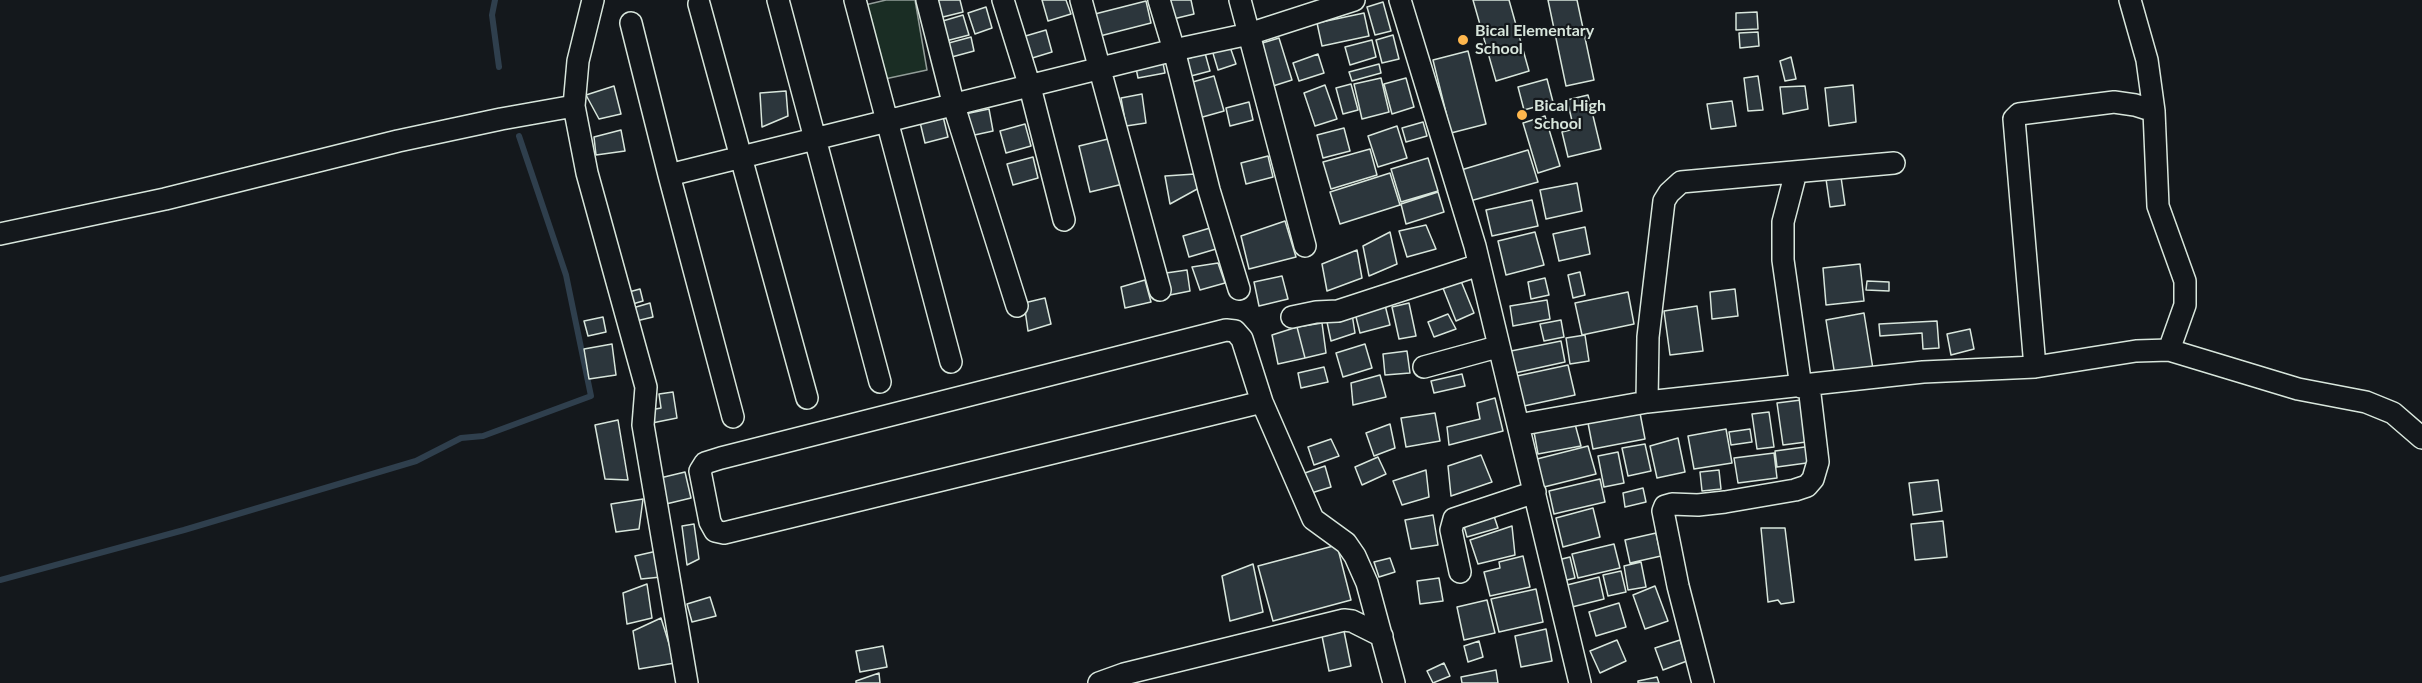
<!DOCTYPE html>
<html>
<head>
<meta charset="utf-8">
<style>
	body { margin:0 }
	canvas { display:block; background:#14181c }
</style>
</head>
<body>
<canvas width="2422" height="683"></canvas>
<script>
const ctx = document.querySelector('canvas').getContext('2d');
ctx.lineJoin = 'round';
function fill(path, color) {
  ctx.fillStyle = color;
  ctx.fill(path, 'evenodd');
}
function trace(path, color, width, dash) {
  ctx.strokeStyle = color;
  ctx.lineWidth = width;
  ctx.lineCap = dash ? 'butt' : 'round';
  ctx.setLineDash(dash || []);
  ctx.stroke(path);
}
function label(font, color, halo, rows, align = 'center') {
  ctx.font = font + ' Lato,sans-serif';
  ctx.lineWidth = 4.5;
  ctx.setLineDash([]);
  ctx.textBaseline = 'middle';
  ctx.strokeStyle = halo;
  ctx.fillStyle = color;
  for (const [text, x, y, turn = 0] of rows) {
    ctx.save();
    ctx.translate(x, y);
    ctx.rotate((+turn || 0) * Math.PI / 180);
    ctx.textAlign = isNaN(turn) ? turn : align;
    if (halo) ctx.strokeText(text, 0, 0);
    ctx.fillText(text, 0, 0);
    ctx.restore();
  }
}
const green = new Path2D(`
	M886,0H915L927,70L880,80L865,5Z`);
const stream = new Path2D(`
	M495,0L492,15L499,67
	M0,580L184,530L416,461L461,438L483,436L591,396L566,275L519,136`);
const building = new Path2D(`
	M938,0H960L963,12L935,19L931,2Z
	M1042,0H1066L1071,14L1048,21Z
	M1164,0H1191L1194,14L1169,20Z
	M1473,0H1509L1529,71L1496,81Z
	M1548,0H1577L1594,80L1566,86Z
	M1146,1L1151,23L1096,37L1091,15Z
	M1383,2L1391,31L1375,35L1367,7Z
	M986,7L992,28L975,34L968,13Z
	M1757,12L1758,29L1736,30V13Z
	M1364,13L1369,36L1322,46L1317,23Z
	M963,15L969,35L942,42L936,23Z
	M1046,30L1052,52L1029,59L1022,37Z
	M1758,32L1759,46L1740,48L1739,33Z
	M1393,35L1399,59L1382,63L1376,40Z
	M971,37L974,51L948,58L945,44Z
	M1279,38L1292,80L1273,86L1259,44Z
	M1372,40L1376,57L1350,65L1345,47Z
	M1229,44L1236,64L1218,70L1212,50Z
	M1468,51L1486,124L1451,133L1433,60Z
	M1205,53L1210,71L1191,76L1187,59Z
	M1318,54L1324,73L1299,81L1293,63Z
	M1791,57L1796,79L1785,81L1780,61Z
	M1162,58L1165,73L1138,78L1135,63Z
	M1379,64L1381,73L1352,81L1349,72Z
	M1214,76L1224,111L1199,118L1189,83Z
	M1758,76L1763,110L1748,111L1744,78Z
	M1381,78L1389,112L1362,119L1354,84Z
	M1406,78L1414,107L1392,114L1384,84Z
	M1547,79L1553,102L1524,110L1518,87Z
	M1351,84L1358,110L1343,114L1336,88Z
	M1325,85L1337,119L1315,126L1304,93Z
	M1853,85L1856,122L1829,126L1825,88Z
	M614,86L621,114L599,119L586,95Z
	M1805,86L1808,109L1783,114L1780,87Z
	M786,91L788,116L762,127L760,93Z
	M1142,94L1146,123L1126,126L1121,98Z
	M1588,95L1601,149L1568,157L1562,132L1574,129L1567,100Z
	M1732,101L1736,126L1711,129L1707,104Z
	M1249,102L1253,120L1230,126L1226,108Z
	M989,109L993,131L970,136L965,114Z
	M942,112L948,137L925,143L919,118Z
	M1545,116L1560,166L1538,173L1523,123Z
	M1423,122L1427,136L1406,142L1402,128Z
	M1025,124L1031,146L1006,153L1000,131Z
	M1397,126L1407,158L1378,167L1368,136Z
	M1344,128L1350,151L1323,158L1317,135Z
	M621,130L625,151L596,155L594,137Z
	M1112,138L1123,184L1090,192L1079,146Z
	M1370,149L1377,175L1331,189L1323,162Z
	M1528,150L1538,182L1470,201L1461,170Z
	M1268,156L1273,177L1246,184L1241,163Z
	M1033,157L1038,178L1013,185L1007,164Z
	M1428,158L1438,191L1401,202L1391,169Z
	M1390,173L1400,205L1340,224L1330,192Z
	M1195,174L1199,188L1170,204L1165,176Z
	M1841,177L1845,205L1830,207L1826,179Z
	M1577,183L1582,211L1546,219L1540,190Z
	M1438,192L1444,212L1406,224L1401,204Z
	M1532,200L1538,226L1492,236L1486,210Z
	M1285,221L1296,257L1249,269L1241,236Z
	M1426,225L1436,249L1407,257L1399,231Z
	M1585,227L1590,254L1559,261L1553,234Z
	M1210,228L1216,249L1189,257L1183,236Z
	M1390,232L1397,264L1369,276L1363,246Z
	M1535,232L1544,265L1506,275L1498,241Z
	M1357,250L1362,278L1327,291L1322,264Z
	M1218,263L1225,283L1200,290L1192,267Z
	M1860,264L1864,301L1826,305L1823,268Z
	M1187,270L1190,291L1170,295L1166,273Z
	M1580,272L1585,295L1573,298L1568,275Z
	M1282,276L1288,299L1259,306L1254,282Z
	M1545,278L1549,295L1531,299L1528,282Z
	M1145,280L1151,302L1125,308L1121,287Z
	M1461,281L1474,313L1456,321L1443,288Z
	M1867,281L1889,282V291L1866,290Z
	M640,289L643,301L629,305L625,293Z
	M1735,289L1738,316L1712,319L1710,292Z
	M1628,292L1634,324L1582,335L1575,303Z
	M1045,298L1051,324L1028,331L1024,303Z
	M1547,300L1550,319L1513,326L1510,306Z
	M650,303L653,317L632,322L629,309Z
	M1409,303L1416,336L1399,339L1392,307Z
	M1385,305L1390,325L1360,333L1355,313Z
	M1697,306L1703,351L1670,355L1664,311Z
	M1864,313L1873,369L1835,376L1826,320Z
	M1352,314L1355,333L1331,341L1327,322Z
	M1448,314L1456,329L1434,337L1428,322Z
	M603,317L606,332L588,336L584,321Z
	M1561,320L1564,337L1544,341L1540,324Z
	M1937,321L1939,348L1923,349L1922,333L1880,336L1879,324Z
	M1322,323L1326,353L1305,358L1297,327Z
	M1297,327L1305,358L1278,364L1272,335Z
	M1970,329L1974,349L1951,355L1947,334Z
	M1585,335L1589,361L1570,364L1566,338Z
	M1561,341L1565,362L1515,373L1511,351Z
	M612,344L616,375L589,379L584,349Z
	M1365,344L1372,368L1343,377L1336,353Z
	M1407,351L1410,373L1385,375L1383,354Z
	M1568,365L1575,395L1524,406L1517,376Z
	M1324,367L1328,382L1301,388L1298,373Z
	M1462,374L1465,386L1434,393L1431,381Z
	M1380,375L1386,397L1353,405L1351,383Z
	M673,392L677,418L652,423L650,410L661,408L659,394Z
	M1495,398L1503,431L1449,445L1447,427L1480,419L1477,403Z
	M1809,399L1814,441L1783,445L1777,403Z
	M1769,412L1774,447L1757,449L1752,414Z
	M1435,413L1440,441L1406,447L1401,418Z
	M1640,413L1645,439L1593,449L1588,423Z
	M618,420L628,480L605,479L595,425Z
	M1390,424L1395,448L1374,456L1366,433Z
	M1575,424L1581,446L1538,454L1534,432Z
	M1726,429L1732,463L1694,469L1688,436Z
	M1750,429L1752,442L1731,445L1729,432Z
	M1678,438L1685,472L1657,478L1650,446Z
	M1331,439L1339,456L1314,465L1308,447Z
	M1645,444L1651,471L1628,476L1622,448Z
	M1588,446L1596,474L1540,488L1533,460Z
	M1812,446L1814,462L1777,467L1775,451Z
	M1618,452L1624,483L1604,487L1598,456Z
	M1774,453L1777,478L1738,483L1734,458Z
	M1481,455L1492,482L1451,496L1448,466Z
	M1378,457L1386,474L1362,485L1355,467Z
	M1325,466L1331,487L1308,494L1302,474Z
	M1426,470L1429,497L1402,505L1393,481Z
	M1719,470L1721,489L1702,491L1700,472Z
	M685,472L691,498L666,504L660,478Z
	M1600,479L1605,502L1554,514L1549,491Z
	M1938,480L1942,511L1913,515L1909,483Z
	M1643,488L1646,502L1625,507L1623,493Z
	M643,499L639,529L616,532L611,504Z
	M1593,508L1600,537L1563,547L1556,518Z
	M1492,510L1498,528L1467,537L1462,519Z
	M1433,515L1438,545L1411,549L1405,520Z
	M1943,521L1947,557L1915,560L1911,524Z
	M694,524L699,559L687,565L682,526Z
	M1512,526L1515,555L1478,564L1470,540Z
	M1761,528H1785L1794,602L1781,604L1778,600L1768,602Z
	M1656,533L1661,556L1630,563L1625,540Z
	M1614,544L1620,568L1578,578L1572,554Z
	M1337,545L1351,600L1273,621L1258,566Z
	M657,551L661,577L641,579L635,556Z
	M1523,556L1530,587L1490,596L1484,572L1500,568L1499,562Z
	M1570,557L1575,578L1563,581L1558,560Z
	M1390,558L1395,572L1379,577L1374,562Z
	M1641,562L1646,587L1628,590L1624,566Z
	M1253,564L1263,612L1230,621L1222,576Z
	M1621,571L1626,592L1608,596L1603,575Z
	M1599,577L1604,599L1572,607L1567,585Z
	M1439,578L1443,601L1420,604L1417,581Z
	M647,584L652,618L627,624L623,593Z
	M1655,586L1668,621L1645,629L1633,595Z
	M1536,589L1543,622L1499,632L1491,599Z
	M710,597L716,616L692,622L687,604Z
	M1487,600L1495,633L1464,640L1457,607Z
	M1619,603L1626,627L1596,636L1589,612Z
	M661,618L675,663L639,669L633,631Z
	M1546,629L1552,661L1521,667L1515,636Z
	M1344,631L1351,666L1329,671L1322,636Z
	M1617,640L1626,661L1600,673L1590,651Z
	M1680,640L1687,661L1663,670L1655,648Z
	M1479,641L1483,657L1468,662L1464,646Z
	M883,646L887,667L860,672L856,651Z
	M1444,663L1450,676L1433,683L1427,671Z
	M1496,670L1498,683H1462L1461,677Z
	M879,673L880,683H856V681Z
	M1657,677L1659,683H1638V681Z`);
const minor = new Path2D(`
	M593,0L578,61L574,106L587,173L646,387L643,425L687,683
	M778,0L880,382
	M855,0L951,362
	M927,0L954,106L1017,306
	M1003,0L1030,87L1064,220
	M1081,0L1160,290
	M1159,0L1174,50L1209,190L1239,289
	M1240,0L1305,246
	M1400,0L1475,246L1580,683
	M2130,0L2147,60L2154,111L2158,206L2185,281V305L2169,350
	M699,4L807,398
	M631,23L669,175L733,417
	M1796,172L1783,222V260L1801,387
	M669,175L1174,50L1249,34L1354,0
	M0,234L165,199L398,141L501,119L574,106
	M1292,317L1316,312L1338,311L1479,265
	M1424,367L1497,347
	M2035,367L2014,119L2019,114L2114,102L2135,105L2154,111
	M1262,402L724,533L715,531L710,522L700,471L705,463L721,458L1226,330L1235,331L1242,339L1262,402L1313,519L1346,543L1355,556L1367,583L1394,683
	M1647,402L1648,337L1664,201L1669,193L1681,182L1894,163
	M1518,425L1647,402L1923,372L2035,367L2136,351L2169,350L2298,389L2366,402L2393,413L2422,438
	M1460,572L1451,530L1454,519L1535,492
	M1099,683L1124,674L1344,620L1352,621L1382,636
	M1703,683L1678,586L1663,511L1665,506L1672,504L1698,505L1725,502L1795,490L1807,486L1813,479L1818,462L1809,386`);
const markers = [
	[1463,40,6,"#ffb74d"],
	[1522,115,6,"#ffb74d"]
];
const poiNames = [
	["Bical Elementary",1475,31],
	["School",1475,49],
	["Bical High",1534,106],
	["School",1534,124]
];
fill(green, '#1a2d24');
trace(green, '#939e99', 1.5);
trace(stream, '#2f3f4d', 6);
fill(building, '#2c363c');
trace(building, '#d8e6dc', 1.5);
trace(minor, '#d8e6dc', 24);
trace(minor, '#14181c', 21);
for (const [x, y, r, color] of markers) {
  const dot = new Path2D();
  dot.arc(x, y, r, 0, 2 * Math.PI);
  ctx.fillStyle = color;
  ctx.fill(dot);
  trace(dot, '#14181c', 2);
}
label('bold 16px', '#d8e6dc', '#14181c', poiNames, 'left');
</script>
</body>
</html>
